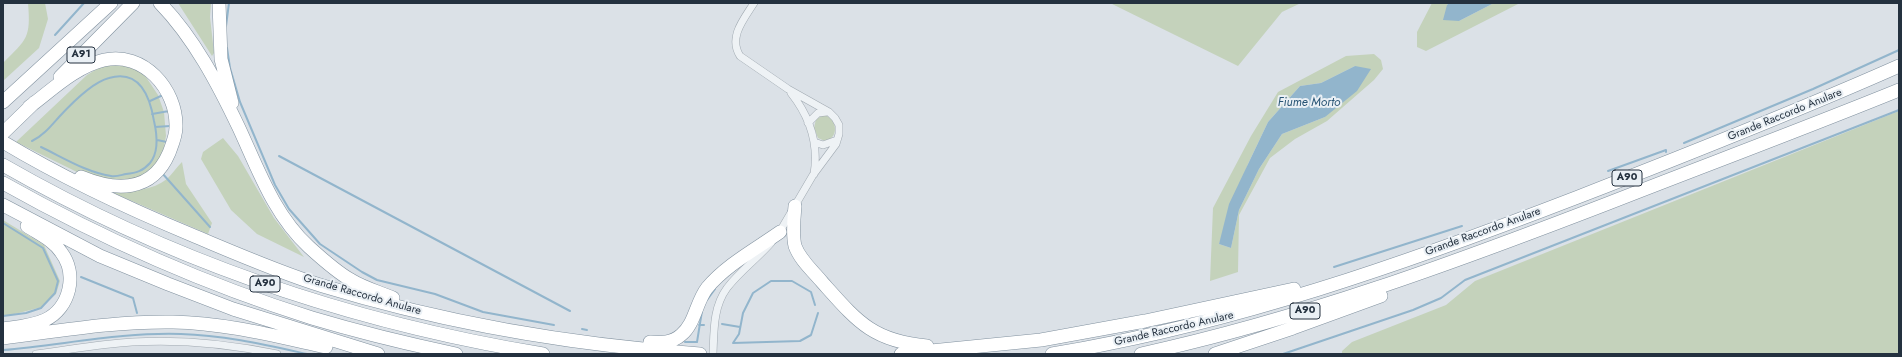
<!DOCTYPE html>
<html>
<head>
<meta charset="utf-8">
<style>
	body { margin:0 }
	#map { position:relative; width:1902px; height:357px; overflow:hidden; background:#dbe1e7; font-family:Jost,sans-serif }
	canvas { display:block }
	.frame { position:absolute; inset:0; border:4px solid #24313f; pointer-events:none }
</style>
</head>
<body>
<div id="map">
<canvas width="1902" height="357"></canvas>
<div class="frame"></div>
</div>
<script>
const ctx = document.querySelector('canvas').getContext('2d');
ctx.lineJoin = 'round';
function fill(path, color) {
  ctx.fillStyle = color;
  ctx.fill(path, 'evenodd');
}
function trace(path, color, width, dash) {
  ctx.strokeStyle = color;
  ctx.lineWidth = width;
  ctx.lineCap = dash ? 'butt' : 'round';
  ctx.setLineDash(dash || []);
  ctx.stroke(path);
}
function label(font, color, halo, rows, align = 'center') {
  ctx.font = font + ' Jost,sans-serif';
  ctx.lineWidth = 4;
  ctx.setLineDash([]);
  ctx.textBaseline = 'middle';
  ctx.strokeStyle = halo;
  ctx.fillStyle = color;
  for (const [text, x, y, turn = 0] of rows) {
    ctx.save();
    ctx.translate(x, y);
    ctx.rotate((+turn || 0) * Math.PI / 180);
    ctx.textAlign = isNaN(turn) ? turn : align;
    if (halo) ctx.strokeText(text, 0, 0);
    ctx.fillText(text, 0, 0);
    ctx.restore();
  }
}
const green = new Path2D(`
	M28,3H45L48,19L39,48L3,81V63C27,39 31,38 28,3Z
	M178,3H211L210,17L214,53L212,56Z
	M1110,3H1301L1282,12L1238,66Z
	M1432,3H1449L1447,5L1459,21L1494,3H1520L1426,51L1417,47V32Z
	M1374,54L1381,60L1383,69L1374,80L1327,121L1295,139L1270,158L1239,215L1238,272L1210,281L1213,208L1251,136L1278,92L1346,56ZM1355,66L1325,117L1282,134L1259,169L1239,210L1231,248L1219,244L1248,164L1268,122L1300,86L1321,83Z
	M114,63L136,68L146,77L158,95L164,112L166,136L163,152L157,164L147,173L128,182L79,173L16,142L87,75L97,69Z
	M1899,111V354H1342V351L1352,342L1446,305L1475,281Z
	M824,115C837,118 840,138 825,141L818,138L814,128L816,119Z
	M223,138L238,156L274,218L304,257L257,234L231,210L201,159L203,152Z
	M182,162L186,184L212,223L208,234L109,191C129,191 150,192 167,179C172,174 177,167 182,162Z
	M3,220L44,245L60,281L56,294L42,307L7,316H3Z`);
const water = new Path2D(`
	M1449,3H1494L1459,21L1443,20L1447,5Z
	M1355,66L1371,69L1357,91L1325,117L1282,134L1259,169L1239,210L1231,248L1219,244L1229,204L1268,122L1300,86L1321,83Z`);
const stream = new Path2D(`
	M226,26L229,3
	M55,35L84,3
	M227,48L230,68L240,102L275,185L289,209L320,244L362,272L377,280L435,294L483,312L554,325
	M150,101L163,95
	M152,114L169,111
	M155,127L170,126
	M157,140L167,142
	M32,141C43,136 51,126 59,117C71,104 93,82 109,78C140,69 150,97 154,121C157,134 159,152 150,163C143,171 136,173 126,174C121,175 116,177 111,176C86,172 64,158 41,147
	M1684,143L1813,89L1899,50
	M279,156L570,311
	M1608,171L1666,150V152
	M162,173L210,227
	M3,223L43,248L58,281L55,293L41,308L26,313L3,316
	M1334,267L1462,226
	M81,277L133,298L137,313
	M707,300L715,289
	M815,305L811,292L792,281H771L753,293L743,313L739,334L733,343L800,341L811,335L818,313
	M722,324L740,327
	M699,325H704
	M582,329L587,330
	M685,342H697L702,311
	M3,350C62,345 122,332 181,334C223,335 266,345 307,354
	M1283,354L1413,310L1441,298L1465,280L1899,110`);
const street = new Path2D(`
	M754,3C744,19 728,37 740,56L788,89L829,112L835,118L839,125V134L836,144L813,175L779,233
	M791,93C810,117 819,143 814,174
	M808,123L818,113L827,112
	M814,142L823,145L837,140
	M36,354C68,350 100,344 132,342C181,339 230,344 277,354
	M713,354C714,331 713,307 727,288C740,271 758,258 771,243`);
const highway = new Path2D(`
	M160,3C194,38 218,84 239,128C258,169 274,215 309,247C320,257 338,273 351,280C364,288 379,292 393,298
	M219,3L221,59L232,103
	M60,77L133,3
	M3,102L111,3
	M29,107C52,90 75,67 104,60C143,51 177,89 176,127C176,136 172,145 169,153C152,193 115,191 81,177
	M3,133L35,102
	M3,142C63,178 127,208 192,235C235,253 278,272 323,286C445,323 572,345 700,354
	M3,165C170,261 354,323 543,354
	M3,183C99,237 207,285 312,318C359,332 408,344 456,354
	M3,205L100,256L168,284L233,309L378,354
	M795,206C794,219 792,233 795,246C800,260 813,271 822,282C857,321 872,341 927,346
	M3,329C17,327 32,326 45,320C70,308 78,274 61,252C53,240 39,234 27,226
	M3,338C59,331 116,321 173,322C225,323 275,336 326,347
	M650,342C661,343 672,343 681,335C695,324 696,302 707,288C726,265 756,249 780,232
	M901,354L1041,340L1145,321L1294,289
	M1052,354C1234,324 1407,263 1578,197C1686,155 1793,113 1899,66
	M1141,354C1302,319 1456,262 1609,203C1706,165 1803,129 1899,90
	M1215,354L1293,328L1381,296`);
const shields = [
	[81,55,28],
	[1627,178,30],
	[265,284,30],
	[1305,311,30]
];
const shieldNames = [
	["A91",81,55],
	["A90",1627,178],
	["A90",265,284],
	["A90",1305,311]
];
const streetNames = [
	["Grande Raccordo Anulare",1785,115,-22],
	["Grande Raccordo Anulare",1483,232,-20],
	["Grande Raccordo Anulare",362,295,16],
	["Grande Raccordo Anulare",1174,329,-13]
];
const waterNames = [
	["Fiume Morto",1309,103]
];
fill(green, '#c4d2bb');
fill(water, '#92b5cc');
trace(stream, '#92b5cc', 2);
trace(street, '#a0a9b1', 8);
trace(highway, '#81919f', 14);
trace(street, '#eef2f5', 7);
trace(highway, '#fff', 13);
for (const [x, y, w] of shields) {
  const box = new Path2D();
  box.roundRect(x - w / 2, y - 8, w, 16, 3);
  ctx.fillStyle = '#eaf0f5';
  ctx.fill(box);
  trace(box, '#24313f', 1);
}
label('bold 10px', '#24313f', null, shieldNames);
label('11px', '#24313f', '#eaf0f5', streetNames);
label('italic 12px', '#2a5676', '#eaf0f5', waterNames);
</script>
</body>
</html>
